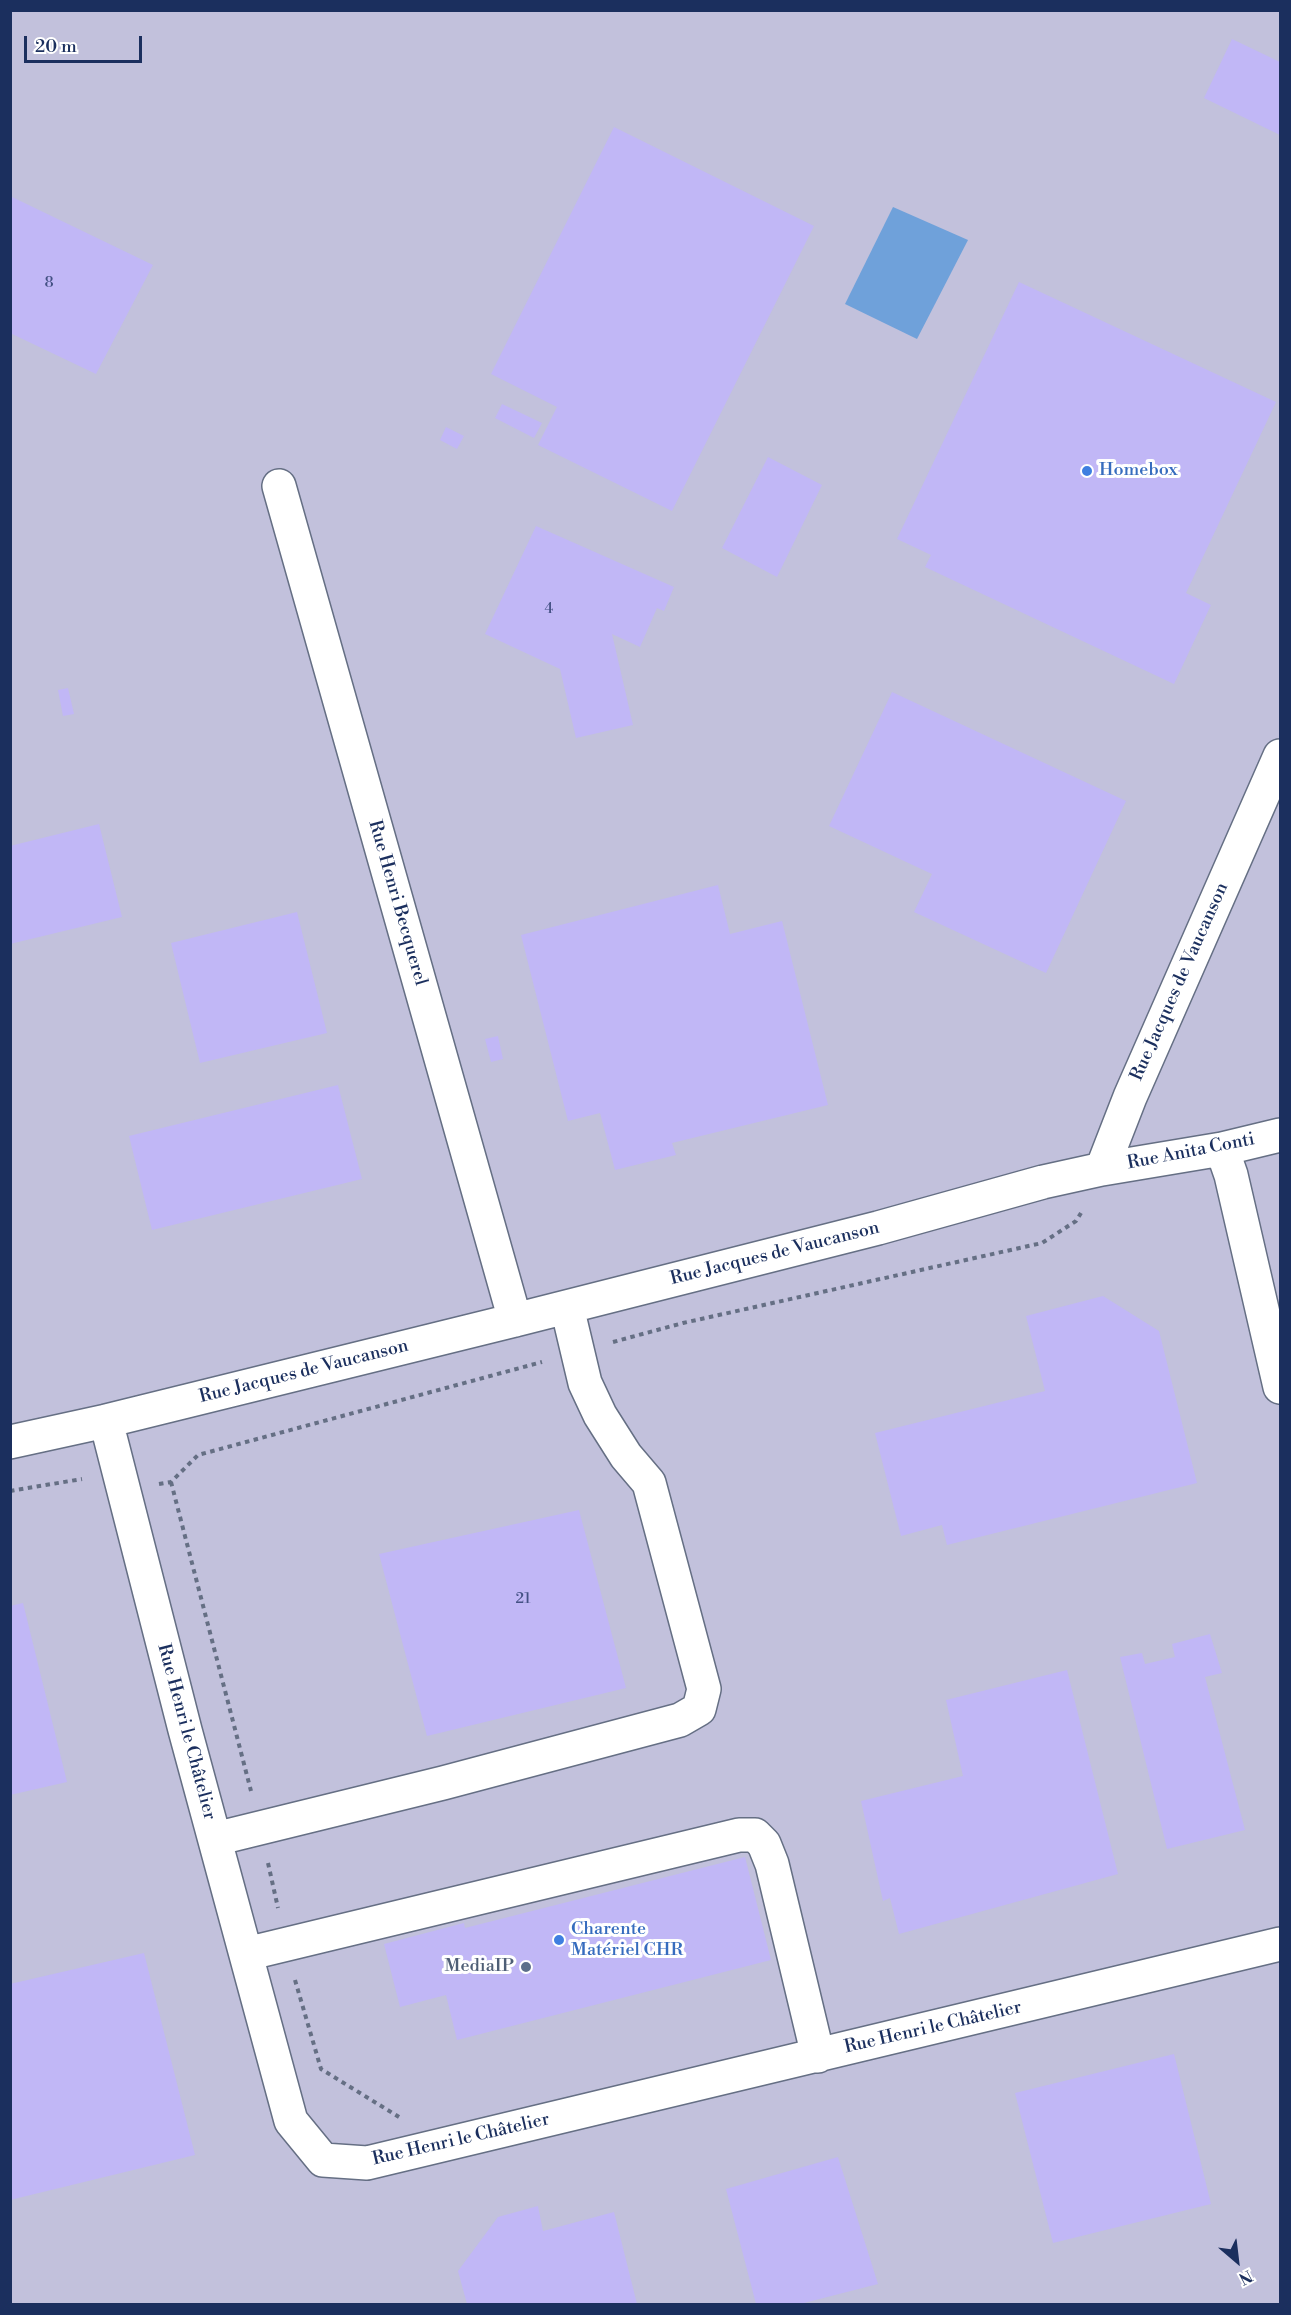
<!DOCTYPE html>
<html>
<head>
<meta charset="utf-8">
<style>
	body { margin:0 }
	#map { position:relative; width:1291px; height:2315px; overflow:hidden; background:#eee6cb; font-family:"Libre Bodoni",serif }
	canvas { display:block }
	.frame { position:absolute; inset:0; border:12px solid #1b2f5e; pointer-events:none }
	.north { position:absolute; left:1207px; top:2231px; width:60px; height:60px; -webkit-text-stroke:4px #fff; paint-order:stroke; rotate:152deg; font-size:16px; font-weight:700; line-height:24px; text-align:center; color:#1b2f5e }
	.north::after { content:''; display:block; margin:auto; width:21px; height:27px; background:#1b2f5e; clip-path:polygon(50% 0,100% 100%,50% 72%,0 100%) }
	.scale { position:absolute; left:24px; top:36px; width:118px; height:27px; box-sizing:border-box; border:3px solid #1b2f5e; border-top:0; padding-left:8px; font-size:18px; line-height:21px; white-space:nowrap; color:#1b2f5e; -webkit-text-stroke:4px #fff; paint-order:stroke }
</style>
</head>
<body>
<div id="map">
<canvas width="1291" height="2315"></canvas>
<div class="frame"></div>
<div class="north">N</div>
<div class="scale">20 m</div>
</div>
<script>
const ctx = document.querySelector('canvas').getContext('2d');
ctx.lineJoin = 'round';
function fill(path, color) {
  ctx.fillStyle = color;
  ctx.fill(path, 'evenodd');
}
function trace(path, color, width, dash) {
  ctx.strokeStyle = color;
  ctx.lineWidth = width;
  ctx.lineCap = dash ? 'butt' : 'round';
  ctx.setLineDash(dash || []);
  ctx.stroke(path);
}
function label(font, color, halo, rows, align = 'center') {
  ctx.font = font + ' "Libre Bodoni",serif';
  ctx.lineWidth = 6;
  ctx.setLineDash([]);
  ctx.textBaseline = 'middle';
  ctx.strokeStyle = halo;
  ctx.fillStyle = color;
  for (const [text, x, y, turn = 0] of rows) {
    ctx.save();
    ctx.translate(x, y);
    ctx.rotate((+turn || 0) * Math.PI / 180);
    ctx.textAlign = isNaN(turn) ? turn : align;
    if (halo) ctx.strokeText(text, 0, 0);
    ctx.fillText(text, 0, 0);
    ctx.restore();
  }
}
const industrial = new Path2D(`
	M11,11H1280V2304H11Z`);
const water = new Path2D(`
	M893,207L968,240L917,339L845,304Z`);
const building = new Path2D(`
	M1232,39L1280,62V135L1204,98Z
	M614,127L814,226L672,511L538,445L557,407L491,374Z
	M10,196L153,265L96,374L10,333Z
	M1019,282L1276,402L1186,593L1211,605L1174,684L925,567L931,555L897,539Z
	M502,404L542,423L534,438L495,418Z
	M446,427L464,436L457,449L440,440Z
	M768,457L822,485L777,577L722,548Z
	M536,526L674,587L664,611L657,608L640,647L612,634L633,725L576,738L560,669L485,634Z
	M68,688L74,714L63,716L58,690Z
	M892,692L1126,801L1046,973L914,912L932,874L829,826Z
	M99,824L122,917L10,944V846Z
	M718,885L730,934L782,921L828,1105L672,1143L676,1155L615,1170L600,1113L568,1121L521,935Z
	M297,912L327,1033L200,1063L171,943Z
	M498,1036L503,1059L491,1062L485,1039Z
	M338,1085L362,1179L152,1230L129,1136Z
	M1103,1296L1159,1331L1197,1483L947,1545L942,1525L901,1536L875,1433L1045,1391L1026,1316Z
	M579,1510L626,1688L427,1736L379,1554Z
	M23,1603L67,1782L10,1795V1606Z
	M1210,1634L1222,1673L1205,1677L1245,1830L1167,1849L1120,1657L1142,1653L1145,1664L1175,1657L1172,1644Z
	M1067,1670L1118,1874L899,1934L890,1898L883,1901L861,1801L963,1776L946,1700Z
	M745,1857L771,1960L457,2040L446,1995L400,2007L384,1944L464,1923L465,1928Z
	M144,1953L195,2155L10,2200V1984Z
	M1174,2054L1211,2204L1053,2243L1015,2093Z
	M838,2157L878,2284L800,2304H756L726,2189Z
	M538,2206L543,2231L614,2212L637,2304H467L458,2271L498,2217Z`);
const path = new Path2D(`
	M613,1342L683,1323L1042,1243L1076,1221L1081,1213
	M171,1482L251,1791
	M159,1484L171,1482L198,1455L542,1362
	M10,1491L82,1479
	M268,1863L278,1908
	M295,1980L321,2069L399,2117`);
const minor = new Path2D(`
	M279,486L515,1320
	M1222,1149L1231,1175L1280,1387
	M1102,1169L1130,1097L1280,756
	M106,1421L185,1730L291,2121L323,2160L367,2163L1280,1944
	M10,1442L106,1421L515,1320L878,1228L1043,1182L1102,1169L1222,1149L1280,1135
	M215,1839L443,1783L680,1720L699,1709L704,1689L649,1483L626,1456L600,1415L585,1383L567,1307
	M246,1954L739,1835H755L764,1844L772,1864L818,2056`);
const markers = [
	[1087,471,6,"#3f7fe0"],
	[559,1940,6,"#3f7fe0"],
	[526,1967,6,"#5c6f8a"]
];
const numberNames = [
	["8",49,283],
	["4",549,609],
	["21",523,1599]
];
const shopNames = [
	["Homebox",1099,471],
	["Charente",571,1930],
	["Matériel CHR",571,1951]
];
const streetNames = [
	["Rue Henri Becquerel",397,903,74],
	["Rue Jacques de Vaucanson",1180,982,-66],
	["Rue Anita Conti",1191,1152,-11],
	["Rue Jacques de Vaucanson",775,1254,-14],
	["Rue Jacques de Vaucanson",304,1372,-14],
	["Rue Henri le Châtelier",186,1732,75],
	["Rue Henri le Châtelier",933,2028,-13],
	["Rue Henri le Châtelier",461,2140,-13]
];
const serviceNames = [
	["MediaIP",514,1967]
];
fill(industrial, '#c2c1dc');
fill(water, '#6fa1da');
fill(building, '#c1b7f6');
trace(minor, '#656f84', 36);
trace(path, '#656f84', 4, [4.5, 4.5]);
trace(minor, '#fff', 33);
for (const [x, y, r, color] of markers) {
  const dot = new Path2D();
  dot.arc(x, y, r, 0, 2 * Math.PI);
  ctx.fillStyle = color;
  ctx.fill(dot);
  trace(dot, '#fff', 2);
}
label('15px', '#445184', null, numberNames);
label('18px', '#366cbe', '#fff', shopNames, 'left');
label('18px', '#1b2f5e', '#fff', streetNames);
label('18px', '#4e5e75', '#fff', serviceNames, 'right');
</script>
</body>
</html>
